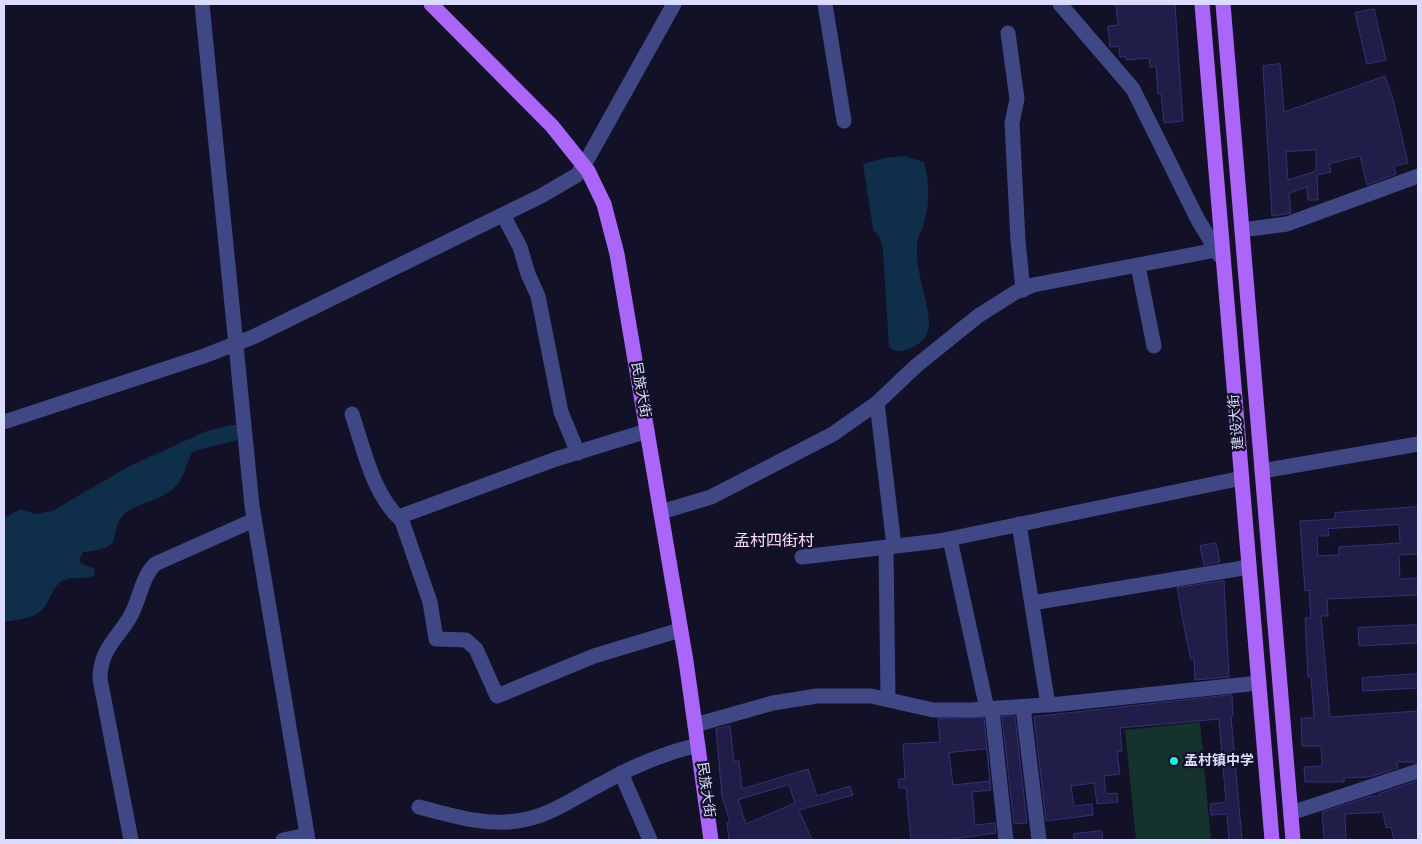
<!DOCTYPE html>
<html>
<head>
<meta charset="utf-8">
<style>
	body { margin:0 }
	#map { position:relative; width:1422px; height:844px; overflow:hidden; background:#121128; font-family:"Roboto Condensed",sans-serif }
	canvas { display:block }
	.frame { position:absolute; inset:0; border:5px solid #dadcfd; pointer-events:none }
</style>
</head>
<body>
<div id="map">
<canvas width="1422" height="844"></canvas>
<div class="frame"></div>
</div>
<script>
const ctx = document.querySelector('canvas').getContext('2d');
ctx.lineJoin = 'round';
function fill(path, color) {
  ctx.fillStyle = color;
  ctx.fill(path, 'evenodd');
}
function trace(path, color, width, dash) {
  ctx.strokeStyle = color;
  ctx.lineWidth = width;
  ctx.lineCap = dash ? 'butt' : 'round';
  ctx.setLineDash(dash || []);
  ctx.stroke(path);
}
function label(font, color, halo, rows, align = 'center') {
  ctx.font = font + ' "Roboto Condensed","Noto Sans SC",sans-serif';
  ctx.lineWidth = 4.5;
  ctx.setLineDash([]);
  ctx.textBaseline = 'middle';
  ctx.strokeStyle = halo;
  ctx.fillStyle = color;
  for (const [text, x, y, turn = 0] of rows) {
    ctx.save();
    ctx.translate(x, y);
    ctx.rotate((+turn || 0) * Math.PI / 180);
    ctx.textAlign = isNaN(turn) ? turn : align;
    if (halo) ctx.strokeText(text, 0, 0);
    ctx.fillText(text, 0, 0);
    ctx.restore();
  }
}
const green = new Path2D(`
	M1200,722L1211,840H1136L1125,730Z`);
const water = new Path2D(`
	M904,156L924,162C929,179 930,202 925,219C923,228 918,235 917,245C915,273 929,298 929,325C929,335 920,345 911,348C903,351 896,353 889,347L883,250L879,236L873,229L863,164L884,158Z
	M231,425H237V440L192,452C188,461 185,473 179,482C167,500 141,501 125,513C104,536 131,547 83,552L79,560L82,564L94,568L95,575C83,581 68,574 58,584C53,589 50,598 46,605C37,619 19,619 4,622V518L21,509L36,514L52,511L128,467L204,432Z`);
const building = new Path2D(`
	M1116,4H1175L1183,121L1164,123L1161,93L1158,94L1156,67H1150L1149,58L1126,60V57H1120L1119,46L1110,47L1108,26L1118,25Z
	M1374,9L1386,60L1367,64L1355,13Z
	M1280,64L1284,112L1385,76L1393,99L1408,163L1394,166L1396,174L1367,185L1360,156L1329,164L1331,172L1317,175L1318,200H1308L1307,187L1289,193L1291,213L1272,216L1263,66ZM1316,150V171L1288,180L1286,152Z
	M1418,507V554L1399,555L1400,579L1418,578V595L1327,599L1328,616H1321L1330,717L1418,711V762H1397L1398,768L1369,777L1344,778V782H1305L1304,767L1322,766L1321,746H1302L1301,718H1314L1311,677H1308L1305,618H1311L1309,590L1305,591L1300,521L1335,519V513ZM1399,525L1400,543L1339,547V555L1318,556L1317,536H1329L1328,529Z
	M1216,543L1220,562L1204,565L1200,546Z
	M1224,581L1229,677L1195,680L1194,659H1191L1187,642L1177,588Z
	M1418,625V643L1359,646L1358,628Z
	M1418,674V688L1363,691L1362,678Z
	M1232,695L1233,716H1231L1242,840H1229L1227,814L1211,815L1210,804L1226,802L1219,719L1120,728L1122,751L1117,752L1120,774L1104,776L1106,794L1117,793L1118,802L1097,804L1094,783L1071,786L1074,806L1092,804L1093,815L1046,821L1034,717Z
	M1015,716L1027,823L1014,824L1002,717Z
	M984,718L991,790L972,792L975,825L995,823L996,833L944,840H911L906,788H899L898,779H905L903,744L940,742L938,719ZM987,749L990,781L953,785L949,753Z
	M730,726L734,761H739L742,789L808,769L817,796L850,786L853,795L799,810L812,840H729L727,823L730,822L722,796L716,729ZM789,785L795,803L746,824L738,800Z
	M1418,781V840H1394L1391,827L1386,828L1383,812L1345,814L1346,840H1324L1322,812L1371,796H1380L1379,794Z
	M1102,831L1103,840H1074V834Z`);
const minor = new Path2D(`
	M202,4L252,506L308,840
	M825,4L844,121
	M1060,4L1133,89L1198,220L1220,256
	M1008,33L1017,99L1012,123L1018,241L1023,290
	M503,215L520,247L528,274L538,296L561,412L578,453
	M1242,230L1287,224L1418,176
	M1138,266L1154,346
	M877,403L894,546
	M352,414C364,450 373,495 402,521
	M4,422L204,356L253,337L541,196L577,175L588,158L674,4
	M647,431L556,459L404,515L402,521L430,602L436,639L466,640L476,649L497,696L594,656L680,630
	M1262,471L1418,444
	M661,512L711,497L833,434L877,403L916,366L978,316L1016,292L1033,285L1216,250
	M1019,524L1048,705
	M950,539L987,709
	M886,547L888,700
	M802,557L939,541L1242,478
	M1032,603L1249,567
	M1023,707L1039,840
	M992,709L1006,840
	M695,725L773,703L817,696H871L933,710H970L1060,704L1259,683
	M621,773L650,840
	M419,807C451,815 484,826 517,821C550,817 573,798 603,783C633,766 665,753 698,745
	M1291,813L1418,771
	M131,840L100,679C100,650 116,640 130,617C140,600 141,578 155,564L254,520
	M283,840L307,835`);
const major = new Path2D(`
	M431,4L552,126L588,171L604,204L617,254L686,661L711,840
	M1202,4L1272,840
	M1223,4L1293,840`);
const markers = [
	[1174,761,5,"#0ff5e8"]
];
const streetNames = [
	["民族大街",640,390,80],
	["建设大街",1237,422,-95],
	["民族大街",705,790,82]
];
const poiNames = [
	["孟村镇中学",1184,761]
];
const quarterNames = [
	["孟村四街村",774,542]
];
fill(green, '#15322d');
fill(water, '#0f2e4a');
fill(building, '#201e49');
trace(building, '#343174', 1);
trace(minor, '#3f4785', 15);
trace(major, '#ab66f9', 15);
for (const [x, y, r, color] of markers) {
  const dot = new Path2D();
  dot.arc(x, y, r, 0, 2 * Math.PI);
  ctx.fillStyle = color;
  ctx.fill(dot);
  trace(dot, '#121128', 2);
}
label('14px', '#dadcfd', '#121128', streetNames);
label('bold 14px', '#dadcfd', '#121128', poiNames, 'left');
label('16px', '#fedcf7', '#121128', quarterNames);
</script>
</body>
</html>
